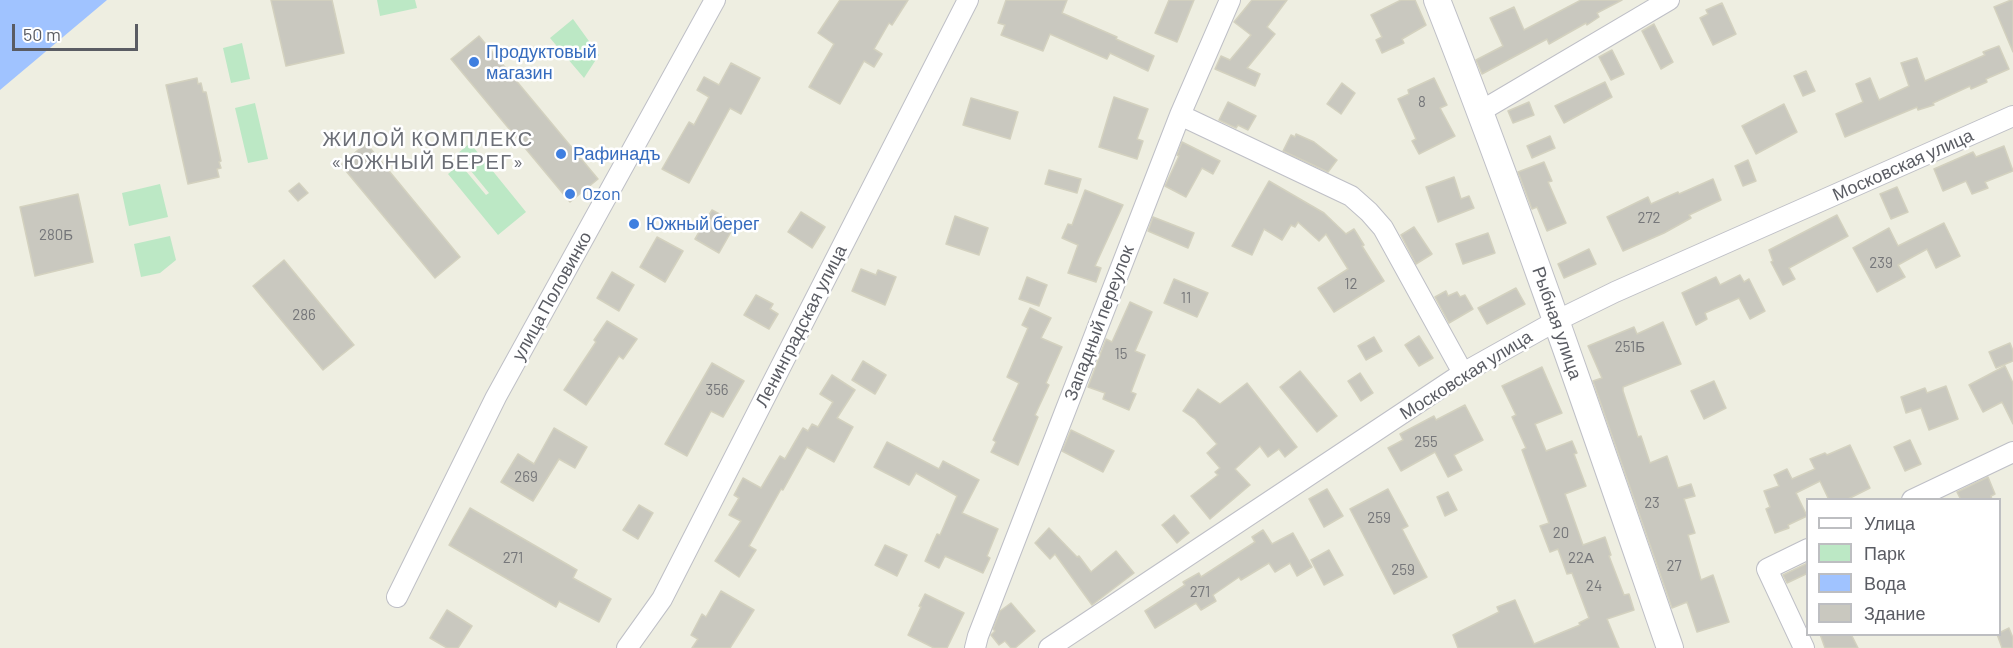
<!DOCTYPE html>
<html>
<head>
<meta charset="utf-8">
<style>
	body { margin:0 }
	#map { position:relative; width:2013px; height:648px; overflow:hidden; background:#eeeee1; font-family:Barlow,sans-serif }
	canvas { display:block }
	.legend { position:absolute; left:1806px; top:498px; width:195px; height:138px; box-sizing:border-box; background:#fff; border:2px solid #bdbec1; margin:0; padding:8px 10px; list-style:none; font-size:18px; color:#5a5c63 }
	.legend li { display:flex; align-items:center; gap:12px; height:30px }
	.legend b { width:30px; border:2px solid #bdbec1 }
	.scale { position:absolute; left:12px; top:24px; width:126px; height:27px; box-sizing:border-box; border:3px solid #5a5c63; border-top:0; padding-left:8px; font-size:18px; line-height:21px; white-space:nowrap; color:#5a5c63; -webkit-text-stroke:4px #fff; paint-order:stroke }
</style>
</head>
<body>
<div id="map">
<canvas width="2013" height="648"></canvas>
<ul class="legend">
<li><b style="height:8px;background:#fff"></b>Улица</li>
<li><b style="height:16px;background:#bce8c5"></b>Парк</li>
<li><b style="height:16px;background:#a0c3ff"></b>Вода</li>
<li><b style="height:16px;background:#c9c8bf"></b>Здание</li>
</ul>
<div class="scale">50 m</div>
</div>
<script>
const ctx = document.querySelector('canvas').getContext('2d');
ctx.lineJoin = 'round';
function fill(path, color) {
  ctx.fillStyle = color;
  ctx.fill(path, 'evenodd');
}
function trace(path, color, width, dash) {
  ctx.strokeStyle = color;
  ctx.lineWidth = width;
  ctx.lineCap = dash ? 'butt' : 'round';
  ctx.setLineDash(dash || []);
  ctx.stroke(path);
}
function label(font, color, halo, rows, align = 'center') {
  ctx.font = font + ' Barlow,sans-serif';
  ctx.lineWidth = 5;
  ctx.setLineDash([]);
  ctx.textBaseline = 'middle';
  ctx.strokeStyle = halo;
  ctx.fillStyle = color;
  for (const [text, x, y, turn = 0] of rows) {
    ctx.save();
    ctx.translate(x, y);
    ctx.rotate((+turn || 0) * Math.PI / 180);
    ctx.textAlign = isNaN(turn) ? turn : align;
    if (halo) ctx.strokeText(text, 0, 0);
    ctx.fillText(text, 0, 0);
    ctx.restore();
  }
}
const green = new Path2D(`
	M377,0H415L417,8L380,16Z
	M573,19L599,55L584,78L550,38Z
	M242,43L250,79L231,83L223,48Z
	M255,103L268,159L248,163L235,108Z
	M470,143L526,212L498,235L448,174L460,164L486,195L489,193L457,154Z
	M160,184L168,217L129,226L122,193Z
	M170,236L176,260L160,273L141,277L134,244Z`);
const water = new Path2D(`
	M0,0H107L0,90Z`);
const building = new Path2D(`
	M271,0H332L344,53L286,66Z
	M840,0H908L892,25L889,23L874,49L882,54L874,67L864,61L840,104L809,87L834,44L818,33Z
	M1006,0H1067L1062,13L1117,37L1116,39L1154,56L1148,71L1110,53L1107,59L1050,34L1043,51L1001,35L1005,25L998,23Z
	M1169,0H1194L1177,42L1155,33Z
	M1252,0H1287L1267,27L1275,34L1247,68L1260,74L1255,86L1215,69L1221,56L1230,60L1251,35L1234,22Z
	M1401,0H1415L1426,25L1402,39L1404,43L1382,53L1376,40L1382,37L1371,15Z
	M1581,0H1622L1597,13L1599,17L1587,25L1586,23L1549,44L1547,39L1482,74L1476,60L1503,46L1490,18L1514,7L1524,30Z
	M2011,0H2013V52L1994,7Z
	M1722,3L1736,34L1713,45L1700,18L1708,14L1706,10Z
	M1654,24L1673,62L1661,69L1642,31Z
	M479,36L598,179L570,202L451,59Z
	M1999,46L2009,69L1986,79L1987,82L1971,89L1970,86L1933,103L1934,105L1918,110L1917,107L1845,137L1836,114L1863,102L1856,84L1870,78L1879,100L1909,86L1901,63L1917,58L1925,81L1985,55L1983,52Z
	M1612,50L1624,74L1611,80L1599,57Z
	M731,63L760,78L741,114L730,108L689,183L662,169L689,122L694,125L709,97L697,90L704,77L719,85Z
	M1806,71L1815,91L1803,96L1794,76Z
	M197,78L198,84L201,83L203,92H206L221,161L219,162L221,168L217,169L219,177L188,184L166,85Z
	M1434,78L1447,105L1440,108L1455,136L1419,154L1412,141L1416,139L1398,99L1409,94L1408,90Z
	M1605,82L1612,97L1564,123L1555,106Z
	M1342,83L1355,93L1341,114L1327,104Z
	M1114,97L1148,109L1137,139L1143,141L1137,159L1099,147Z
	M971,98L1018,112L1010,139L963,125Z
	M1228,102L1256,116L1248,130L1238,125L1236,128L1219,120Z
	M1529,102L1534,115L1513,123L1508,111Z
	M1784,104L1797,132L1756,154L1742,126Z
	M1296,134L1314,142L1337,160L1328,172L1283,151L1291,135L1295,137Z
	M1550,136L1555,148L1532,158L1527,146Z
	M1182,142L1220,161L1213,174L1202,168L1186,197L1165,186L1179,156L1177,155Z
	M366,143L460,257L435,278L341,165Z
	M2004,146L2013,171L1985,182L1988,188L1972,194L1966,181L1943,191L1934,169L1973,152L1976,157Z
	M1748,160L1756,181L1743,186L1735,166Z
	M1544,162L1552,181L1548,182L1566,223L1547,231L1537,207L1532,209L1518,172Z
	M1049,170L1081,179L1077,193L1045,184Z
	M1454,177L1461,199L1469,196L1474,208L1438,222L1426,187Z
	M1713,179L1721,200L1689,215L1691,218L1664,233L1623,251L1607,217L1648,197L1651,204L1678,192L1679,194Z
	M1269,181L1324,213L1346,234L1354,229L1364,245L1362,246L1384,281L1334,312L1318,288L1348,269L1326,234L1319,241L1298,222L1295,227L1291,225L1282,240L1264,229L1252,255L1232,246Z
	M299,183L308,193L298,201L289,191Z
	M1897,187L1908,212L1891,219L1880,194Z
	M1085,190L1123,205L1095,266L1101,268L1096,282L1068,273L1078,245L1062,238L1068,224L1072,225Z
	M78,194L93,262L35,276L20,207Z
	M712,210L736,223L719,253L695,239Z
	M801,212L825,227L812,248L788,232Z
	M1837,215L1848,236L1789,268L1795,279L1783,285L1771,262L1773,261L1769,250Z
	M955,216L988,228L979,255L946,244Z
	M1153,217L1194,233L1188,248L1148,231Z
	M1944,223L1960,256L1936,268L1927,249L1898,265L1905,277L1877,292L1853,248L1889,228L1898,246Z
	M1414,227L1432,254L1416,264L1401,235Z
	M1488,233L1495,253L1463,264L1456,244Z
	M657,237L683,251L665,282L640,267Z
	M1589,249L1596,264L1564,278L1558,264Z
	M284,260L354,345L323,370L253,286Z
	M861,269L876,275L878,270L896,277L885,305L852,291Z
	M612,272L634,285L619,311L597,298Z
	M1740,275L1744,282L1749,279L1765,311L1750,319L1739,298L1705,313L1707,319L1696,325L1682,293L1716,277L1720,285Z
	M1027,277L1047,285L1039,306L1019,299Z
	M1174,279L1208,293L1197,317L1164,303Z
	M1516,288L1525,304L1487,324L1478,308Z
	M1446,291L1448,296L1457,292L1460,297L1465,295L1473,309L1449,323L1435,297Z
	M756,295L773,304L770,309L778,314L769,329L744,315Z
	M1130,302L1152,312L1135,351L1145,355L1131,392L1136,394L1129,410L1103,399L1105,393L1088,387L1106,339L1112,342Z
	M1030,308L1051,318L1041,338L1062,347L1046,383L1049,385L1035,415L1038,417L1018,465L991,452L996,442L993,440L1019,383L1007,377L1028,328L1022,325Z
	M607,321L637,339L623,359L619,356L586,405L564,390L596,342L594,340Z
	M1663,322L1681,364L1623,387V391L1638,437L1641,436L1650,463L1667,456L1678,488L1691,484L1695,496L1684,499L1695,533L1688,535L1701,580L1713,575L1729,622L1697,632L1687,602L1672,608L1593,381L1602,378L1588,346L1634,327L1637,334Z
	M1419,336L1433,358L1419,366L1405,345Z
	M1374,337L1382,351L1366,360L1358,346Z
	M2010,343L2013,351V361L1996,368L1989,352Z
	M863,361L886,375L875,394L852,380Z
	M712,363L744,381L723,417L711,411L687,456L665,444Z
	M2005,366L2013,383V424L2002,402L1983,412L1969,385Z
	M1542,367L1562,413L1535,424L1546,451L1572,441L1577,453L1574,454L1586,486L1565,494L1583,545L1605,537L1611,555L1609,556L1624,595L1629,594L1634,610L1607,619L1619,648H1458L1453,635L1499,612L1497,607L1515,600L1534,644L1580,625L1579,623L1589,618L1572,573L1567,574L1558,549L1550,552L1540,526L1549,523L1522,450L1526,448L1512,417L1516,415L1502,386Z
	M1300,371L1337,416L1317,432L1280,387Z
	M1360,373L1373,393L1361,401L1348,381Z
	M832,375L855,390L837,418L853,427L834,462L807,447L783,490L781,489L749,546L756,550L739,577L715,561L741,521L729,515L739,498L734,495L743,478L761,488L780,456L785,459L803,428L808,431L812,424L818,427L833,402L820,394Z
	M1714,381L1726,408L1704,419L1691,391Z
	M1247,383L1297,447L1285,457L1279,449L1268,457L1260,446L1235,469L1250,485L1210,519L1191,496L1218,475L1215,472L1220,468L1207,453L1217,444L1195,419L1183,411L1198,389L1220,404Z
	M1946,386L1958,419L1929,430L1921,408L1906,413L1901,397L1925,388L1927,393Z
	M1465,405L1483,440L1454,455L1462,470L1448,477L1435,452L1401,471L1388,448L1403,440L1400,434L1434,416L1436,420Z
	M554,428L587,447L575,468L559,459L533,501L501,482L518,454L534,464Z
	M1071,430L1114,451L1103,472L1062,451Z
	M1910,440L1921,464L1905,471L1894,447Z
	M887,442L939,469L943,461L979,480L962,513L998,529L987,556L990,558L983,573L945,556L939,568L925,561L937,534L940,535L957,496L916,473L909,485L874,467Z
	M1850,445L1870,488L1846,500H1829L1820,481L1796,493L1807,516L1788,525L1789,528L1775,533L1766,509L1770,507L1764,491L1779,486L1774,475L1787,469L1792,479L1815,469L1810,459L1825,453L1827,455Z
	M1988,477L1995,494L1991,496L1992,500H1961L1957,492Z
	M1327,489L1343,516L1324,527L1309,499Z
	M1388,489L1408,526L1402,529L1427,577L1394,594L1350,509Z
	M1448,492L1457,510L1445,516L1437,497Z
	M639,505L653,513L638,539L623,530Z
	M470,508L577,570L573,578L611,599L599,622L559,601L556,607L449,545Z
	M1174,515L1189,533L1177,543L1162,525Z
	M1049,528L1077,557L1079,556L1091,572L1116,551L1134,573L1092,605L1055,554L1050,559L1035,543Z
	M1263,530L1272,544L1293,533L1312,567L1297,576L1290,563L1275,572L1269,563L1241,580L1239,577L1213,595L1216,601L1201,610L1196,603L1155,628L1145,611L1185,585L1183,582L1199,573L1201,577L1255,542L1252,537Z
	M885,545L907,555L897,576L875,565Z
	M1329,550L1343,575L1324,585L1311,560Z
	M1808,563V573L1787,583L1783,575Z
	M721,591L754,610L730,648H692L698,639L691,635L702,614L706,617Z
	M925,594L964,613L947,648H934L908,635L921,607L919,606Z
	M1011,603L1035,631L1015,648H1011L1005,641L999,645L991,635L995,631L993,629L1000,611Z
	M447,610L472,626L458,648H447L430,638Z
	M2009,628L2013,638V648H2002L1997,634Z
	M1820,634H1851L1858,648H1825Z`);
const minor = new Path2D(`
	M1481,111L1669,0
	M1180,115L1351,196L1369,212L1383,228L1463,373
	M1912,500L2013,452
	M397,597L496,397L715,0
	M627,648L662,599L968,0
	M975,648L978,636L1180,115L1230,0
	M1049,648L1463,373L1556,321L1615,292L2013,116
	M1804,648L1767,569L1808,549`);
const tertiary = new Path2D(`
	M1437,0C1521,214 1595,431 1670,648`);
const markers = [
	[474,62,6,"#3f7fe0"],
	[561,154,6,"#3f7fe0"],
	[570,194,6,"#3f7fe0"],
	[634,224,6,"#3f7fe0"]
];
const numberNames = [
	["8",1422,102],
	["272",1649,218],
	["280Б",56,235],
	["239",1881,263],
	["12",1351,284],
	["11",1186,298],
	["286",304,315],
	["251Б",1630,347],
	["15",1121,354],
	["356",717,390],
	["255",1426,442],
	["269",526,477],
	["23",1652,503],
	["259",1379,518],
	["20",1561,533],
	["271",513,558],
	["22А",1581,558],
	["27",1674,566],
	["259",1403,570],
	["24",1594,586],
	["271",1200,592]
];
const shopNames = [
	["Продуктовый",486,52],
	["магазин",486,73],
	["Рафинадъ",573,154],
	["Ozon",582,194],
	["Южный берег",646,224]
];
const streetNames = [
	["Московская улица",1903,165,-24],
	["улица Половинко",552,296,-61],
	["Западный переулок",1099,323,-69],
	["Рыбная улица",1557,323,71],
	["Ленинградская улица",801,326,-63],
	["Московская улица",1466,375,-32]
];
const neighbourhoodNames = [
	["ЖИЛОЙ КОМПЛЕКС",428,139],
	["«ЮЖНЫЙ БЕРЕГ»",428,162]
];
fill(green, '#bce8c5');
fill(water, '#a0c3ff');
fill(building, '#c9c8bf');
trace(building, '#d3d1bf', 1.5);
trace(minor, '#bebfc6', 22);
trace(tertiary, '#bebfc6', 28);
trace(minor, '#fff', 20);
trace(tertiary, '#fff', 26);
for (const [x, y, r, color] of markers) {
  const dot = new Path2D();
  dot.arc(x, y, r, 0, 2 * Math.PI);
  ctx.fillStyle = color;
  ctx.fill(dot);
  trace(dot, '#fff', 2);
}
label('15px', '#76777a', null, numberNames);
label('18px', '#366cbe', '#fff', shopNames, 'left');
label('18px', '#5a5c63', '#fff', streetNames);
ctx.letterSpacing = '1.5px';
label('20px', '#6b6e76', '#fff', neighbourhoodNames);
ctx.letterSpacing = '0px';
</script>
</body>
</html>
